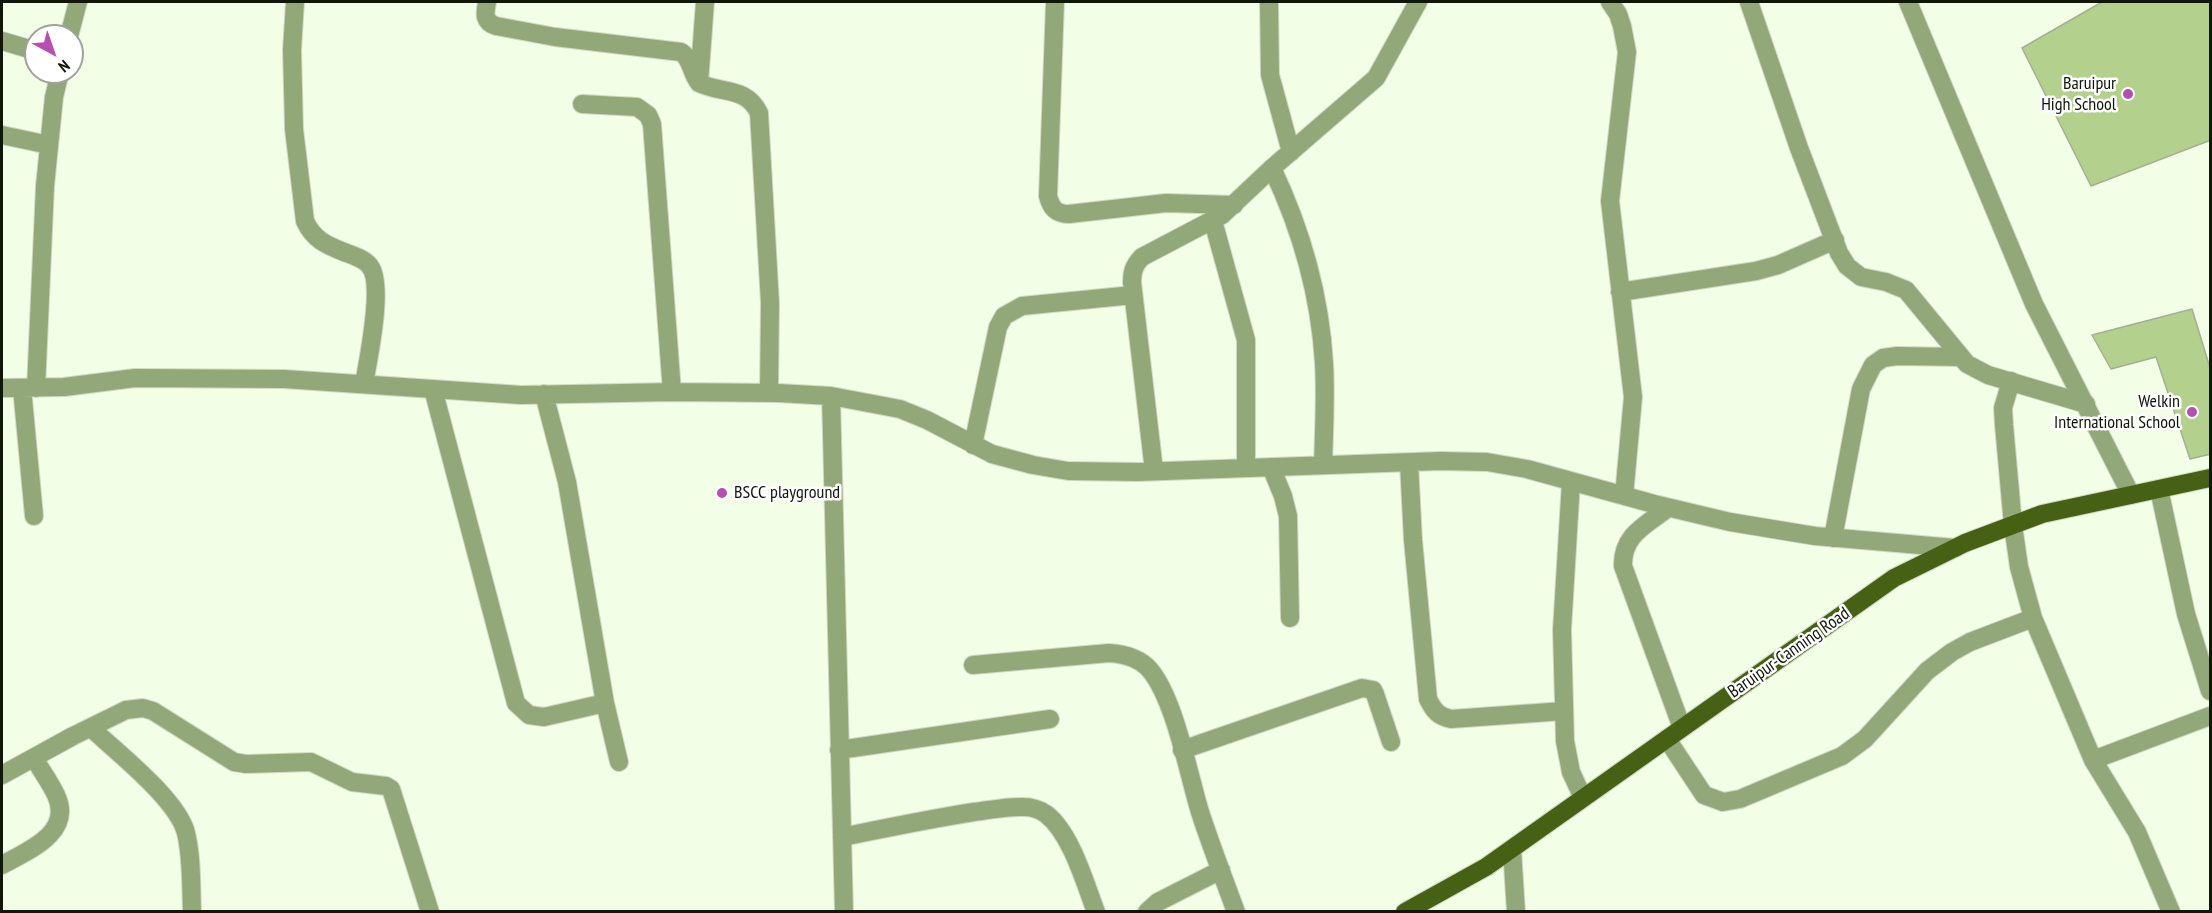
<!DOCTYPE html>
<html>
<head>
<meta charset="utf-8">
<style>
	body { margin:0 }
	#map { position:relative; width:2212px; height:913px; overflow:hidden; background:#f3fee6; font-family:"PT Sans Narrow",sans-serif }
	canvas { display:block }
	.frame { position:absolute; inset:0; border:3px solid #11160b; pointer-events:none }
	.north { position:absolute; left:24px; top:24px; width:60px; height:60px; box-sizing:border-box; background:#fff; border:2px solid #a0a29d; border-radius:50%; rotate:140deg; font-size:16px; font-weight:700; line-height:24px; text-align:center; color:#11160b }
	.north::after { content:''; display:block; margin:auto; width:21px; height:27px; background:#b74eb1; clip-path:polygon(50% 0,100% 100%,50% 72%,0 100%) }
</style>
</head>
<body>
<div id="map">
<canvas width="2212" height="913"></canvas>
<div class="frame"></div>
<div class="north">N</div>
</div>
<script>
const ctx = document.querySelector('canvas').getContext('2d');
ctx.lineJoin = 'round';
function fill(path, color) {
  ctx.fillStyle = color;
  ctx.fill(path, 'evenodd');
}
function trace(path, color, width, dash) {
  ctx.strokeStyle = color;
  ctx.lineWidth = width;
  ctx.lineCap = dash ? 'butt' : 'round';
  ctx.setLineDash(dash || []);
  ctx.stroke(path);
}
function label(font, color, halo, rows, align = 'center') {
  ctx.font = font + ' "PT Sans Narrow",sans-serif';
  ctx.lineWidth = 5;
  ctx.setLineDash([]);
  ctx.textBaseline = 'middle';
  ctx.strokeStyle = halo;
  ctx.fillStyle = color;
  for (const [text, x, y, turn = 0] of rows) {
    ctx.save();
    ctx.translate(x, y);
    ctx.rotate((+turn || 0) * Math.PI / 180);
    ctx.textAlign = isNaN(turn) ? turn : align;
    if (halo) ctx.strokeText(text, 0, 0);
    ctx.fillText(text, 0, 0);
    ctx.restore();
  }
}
const building = new Path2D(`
	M2102,2H2211V140L2091,186L2022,48Z
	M2192,309L2211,371V454L2190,459L2156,357L2111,369L2092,335Z`);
const minor = new Path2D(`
	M295,2L292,50L294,129L305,221C313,239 326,245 344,252C352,255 363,258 369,265C385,282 368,360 364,384
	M487,2C485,13 483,22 496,26L555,37L681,52C691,58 691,73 699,83C721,94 746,86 759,113L770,303L769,393
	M1055,2L1048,196C1051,208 1056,214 1069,214L1166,203L1234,205
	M1269,2L1270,75L1291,152
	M1610,2L1618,14L1622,26L1627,52L1610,201L1633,397L1624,496
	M1749,2L1799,148L1839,253L1847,266L1861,277L1886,282L1906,290L1967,364L1988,375L2086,404
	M1908,2L2034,304L2131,495
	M69,36L78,2
	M2,41L36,51
	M699,83L705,2
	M582,104L637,107L648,115L652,124L672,392
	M2,135L49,145
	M1272,168C1301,229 1320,296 1324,363C1326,397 1324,431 1323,465
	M1213,221L1246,340V468
	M1620,292L1756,271L1778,265L1835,240
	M2011,381L2003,408L2004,425L2013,525L2019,567L2033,618L2093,760L2137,832L2171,912
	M2,388L64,387L135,378L284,379L521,395L672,392L778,393L831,396L900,409L927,420L992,454L1033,465L1068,471L1138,472L1440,461L1487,462L1527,469L1654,504L1730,522L1815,536L1955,548
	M22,388L34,516
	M36,388L45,186L54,97L60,72
	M433,389L516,703L529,715L544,717L605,703
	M544,394L567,482L605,703L619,762
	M831,396L844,912
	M973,445L998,327L1004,316L1022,306L1133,295
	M1409,463L1413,540L1428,699C1434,711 1438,716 1451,719L1564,711
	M1271,467L1283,496L1288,516L1290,618
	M1154,471L1132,282C1132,272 1134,265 1142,257L1222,215L1272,168L1376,78L1418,2
	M1571,482L1562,630L1565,741L1571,772L1583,798
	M2159,489L2186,614L2210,691
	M1668,508C1646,525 1622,535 1623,566L1682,728
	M1833,538L1861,389L1873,365L1883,358L1897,356L1960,357
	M973,665L1109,653C1124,654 1140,658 1150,670C1175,700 1188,773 1200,812C1211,846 1224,879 1236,912
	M91,728C117,752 178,800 186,833C192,858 191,886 192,912
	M1667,739L1704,795L1723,802L1740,799L1842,756L1865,739L1927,671L1952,652L1970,642L2033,618
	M839,750L1050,719
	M1182,750L1362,688L1373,690L1375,694L1391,742
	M2093,760L2210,716
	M2,775L73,736L126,710L143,708L153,711L234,762L246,764L311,762L352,782L386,786L391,789L430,912
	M842,837C886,828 929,819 974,812C990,810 1008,806 1024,807C1031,807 1040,810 1046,814C1071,833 1085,883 1096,912
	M1512,849L1516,912
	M2,865C27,851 74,833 56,795C50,782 41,770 34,758
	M1147,912L1158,902L1221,870`);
const major = new Path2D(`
	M1405,912L1486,867L1894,578L1965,543L2042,514L2210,478`);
const markers = [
	[2128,94,6,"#b74eb1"],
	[2192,412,6,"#b74eb1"],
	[722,493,6,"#b74eb1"]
];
const poiNames = [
	["Baruipur",2116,84],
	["High School",2116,105],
	["Welkin",2180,402],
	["International School",2180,423],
	["BSCC playground",734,493,"left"]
];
const streetNames = [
	["Baruipur-Canning Road",1789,653,-35]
];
fill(building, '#b3d18c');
trace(building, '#a3b094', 1.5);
trace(minor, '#cfd9c3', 20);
trace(major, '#cfd9c3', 20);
trace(minor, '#93a879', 18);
trace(major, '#466114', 18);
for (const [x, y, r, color] of markers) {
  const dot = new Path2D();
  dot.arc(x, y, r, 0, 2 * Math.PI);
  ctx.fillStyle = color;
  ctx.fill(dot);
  trace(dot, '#fff', 2);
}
label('18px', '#11160b', '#fff', poiNames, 'right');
label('18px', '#11160b', '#fff', streetNames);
</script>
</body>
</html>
